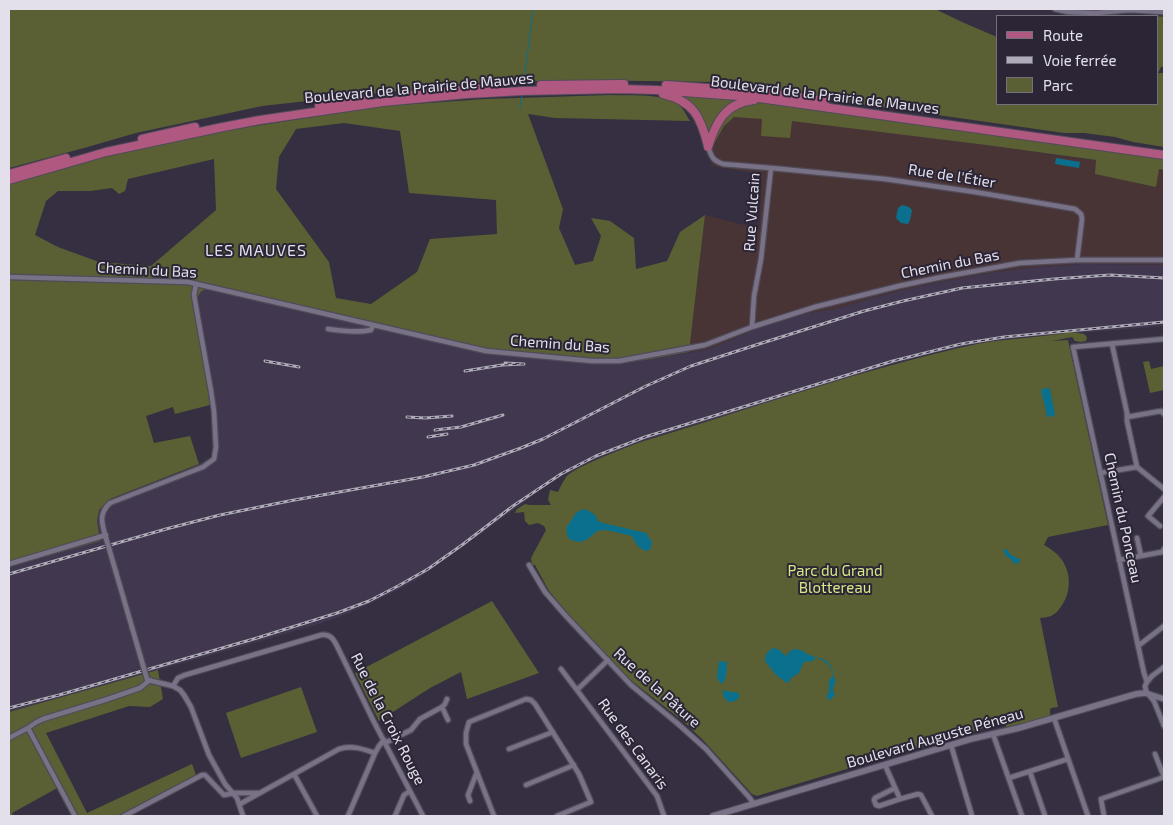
<!DOCTYPE html>
<html>
<head>
<meta charset="utf-8">
<style>
	body { margin:0 }
	#map { position:relative; width:1173px; height:825px; overflow:hidden; background:#352f41; font-family:"Exo 2",sans-serif }
	canvas { display:block }
	.frame { position:absolute; inset:0; border:10px solid #e3dfeb; pointer-events:none }
	.legend { position:absolute; left:996px; top:15px; width:162px; height:90px; box-sizing:border-box; background:#2b2536; border:1px solid #756f7e; margin:0; padding:6px 9px; list-style:none; font-size:15px; color:#e3dfeb }
	.legend li { display:flex; align-items:center; gap:10px; height:25px }
	.legend b { width:25px; border:1px solid #756f7e }
</style>
</head>
<body>
<div id="map">
<canvas width="1173" height="825"></canvas>
<div class="frame"></div>
<ul class="legend">
<li><b style="height:6px;background:#af5980"></b>Route</li>
<li><b style="height:6px;background:#afabb8"></b>Voie ferrée</li>
<li><b style="height:14px;background:#5a6033"></b>Parc</li>
</ul>
</div>
<script>
const ctx = document.querySelector('canvas').getContext('2d');
ctx.lineJoin = 'round';
function fill(path, color) {
  ctx.fillStyle = color;
  ctx.fill(path, 'evenodd');
}
function trace(path, color, width, dash) {
  ctx.strokeStyle = color;
  ctx.lineWidth = width;
  ctx.lineCap = dash ? 'butt' : 'round';
  ctx.setLineDash(dash || []);
  ctx.stroke(path);
}
function label(font, color, halo, rows, align = 'center') {
  ctx.font = font + ' "Exo 2",sans-serif';
  ctx.lineWidth = 4;
  ctx.setLineDash([]);
  ctx.textBaseline = 'middle';
  ctx.strokeStyle = halo;
  ctx.fillStyle = color;
  for (const [text, x, y, turn = 0] of rows) {
    ctx.save();
    ctx.translate(x, y);
    ctx.rotate((+turn || 0) * Math.PI / 180);
    ctx.textAlign = isNaN(turn) ? turn : align;
    if (halo) ctx.strokeText(text, 0, 0);
    ctx.fillText(text, 0, 0);
    ctx.restore();
  }
}
const industrial = new Path2D(`
	M718,113L792,120L986,145L1164,170V265L1083,264L1028,268L989,273L920,286L872,298L843,307L824,311L807,313L757,329L717,346L705,350L689,352L705,215L759,229L762,179L754,173L713,166L704,147Z`);
const built = new Path2D(`
	M1083,264L1164,265V326L1029,337L970,345L923,356L886,366L659,436L608,454L579,467L548,484L482,533L418,579L390,594L349,613L322,623L261,641L9,712V567L99,541L97,521L99,510L110,499L181,472L199,464L212,456L211,413L203,360L205,339L197,299L199,293L203,290L207,289L225,292L481,352L506,356L541,358L588,364L652,359L705,350L717,346L757,329L787,319L807,313L824,311L843,307L872,298L920,286L989,273L1028,268Z`);
const green = new Path2D(`
	M9,9H935L962,22L997,37V104H1157V16L1164,17V67H1161L1158,73H1164V147L1133,142L1115,137L1084,133H1064L763,90L720,86L716,82L572,80L514,82L470,83L262,106L136,133L84,148L9,168Z
	M1068,9H1108L1119,16H1094Z
	M678,94L741,99L729,106L709,139L704,123L677,96Z
	M611,95C631,96 666,92 681,107C685,111 687,117 690,121L555,118L528,114L563,209L559,228L575,265L593,261L601,236L591,218L610,221L634,238L636,269L667,261L680,232L705,215L689,352L652,359L610,364H588L541,358L498,355L445,344L225,292C213,290 202,284 197,299L208,357L203,360L210,405L175,414L173,407L146,416L154,443L190,436L199,464L110,499L99,510L97,521L100,541L9,567V183L63,166L149,145L197,135L384,106L486,99ZM344,123L400,131L409,193L496,200L497,234L430,239L417,272L371,304L336,298L329,262L276,189L279,157L296,129ZM214,159L216,210L151,266L99,262L58,247L35,235L46,201L58,191H91L112,188L119,194L125,191L128,179Z
	M754,102C891,118 1028,139 1164,159V170L1159,169L1156,187L1095,174L1096,160L986,145L792,121L790,138L761,136L762,119L734,117L724,126L715,142L714,141C721,116 727,107 754,102Z
	M1071,332L1084,334L1087,337L1086,341L1080,342L1075,341L1072,337L1052,341L1068,340L1108,525L1048,537L1044,545C1051,549 1057,553 1062,560C1072,575 1071,594 1060,608C1058,611 1055,614 1051,616C1048,617 1043,618 1040,618L1058,707L1051,708L1050,710V716L1007,728L1003,722L757,796L752,794L703,740L684,722L628,678L571,617L549,591L535,565H532L531,558L546,530L544,526L538,523L529,525L525,521L524,512L515,513L517,509L525,504L530,505H551L548,500L550,490L558,492C560,487 563,482 566,477C574,467 623,449 638,443C750,409 862,369 977,344C1008,338 1040,338 1071,332Z
	M1149,361L1151,369L1164,366V390L1150,393L1143,362Z
	M492,601L539,673L467,699L461,672L430,688L379,721L355,673Z
	M158,670L163,699L150,707L129,706L46,733L87,813L192,764L196,775L117,816H78L61,786L12,813L13,816H9V712Z
	M301,687L317,732L241,758L226,713Z`);
const water = new Path2D(`
	M1056,158L1080,162L1079,168L1055,164Z
	M902,205L909,207L912,210L910,220L908,224L901,223L896,218L898,208Z
	M1048,388L1050,389L1055,414L1054,416L1048,417L1047,416L1041,391L1042,389Z
	M583,509C591,511 596,514 598,521L603,523L646,533L652,542L651,548L648,551C639,550 636,544 632,536L606,530L597,531C588,540 580,546 568,538L566,528L576,513Z
	M1007,549L1011,555L1016,557L1017,559L1020,558V561L1019,563L1014,564L1013,561L1006,556L1003,550Z
	M774,648L780,650L785,656L793,649C803,649 804,653 812,656C815,658 819,657 823,659C834,664 832,673 836,682L834,684L833,691L835,694L832,699L830,700L827,698V695L829,692V680L833,676C832,666 826,661 817,658H815L813,661L804,662L799,673L791,678L789,682L787,683L776,675L765,661C765,654 768,650 774,648Z
	M719,661L727,662C726,669 728,680 721,684L717,678Z
	M723,690L731,692H736L739,694V697L736,701L728,702L723,696Z`);
const stream = new Path2D(`
	M523,89L533,9
	M520,109L522,95`);
const minor = new Path2D(`
	M1055,9L1068,12L1096,13L1129,10L1164,12
	M708,147C712,157 712,160 723,164L771,168L761,259L754,296L752,327
	M771,168L885,179L975,192L1075,209L1081,214L1082,219L1077,260
	M9,277L188,282L486,351L592,361H619L705,345L752,327L815,307L899,286L942,277L1020,263L1077,260H1164
	M328,329C342,331 357,333 371,330L373,325
	M1164,339L1073,347L1144,673L1147,682L1145,686L1146,691L1154,701L1164,726
	M1112,344L1127,413V421L1137,467
	M1127,417L1161,411L1164,414
	M1100,473L1137,467L1164,489
	M1160,526L1148,516L1164,497
	M106,538C102,524 98,514 110,503L203,467L214,459L216,447L214,411L211,391L195,301L194,295L196,284
	M1137,538L1141,556
	M1119,560L1162,552L1164,549
	M9,564L106,535
	M529,565L545,592L565,615L631,685L677,723L706,749L749,797L754,804
	M1138,646L1164,626
	M561,669L657,796L664,816
	M147,679L152,681L173,686L180,690L184,695L191,707L209,755L225,784L237,798L243,816
	M1147,682L1152,676L1164,667
	M173,686L178,678L185,675L321,635C330,634 333,638 337,646L374,722L423,816
	M578,689L608,660
	M447,699L445,704L442,707L448,720
	M1054,718L1088,816
	M28,728L75,816
	M993,734L1022,816
	M9,738L28,728L35,723L43,719L105,700L140,688L150,680
	M385,743L411,730L420,719L442,707
	M951,745L972,816
	M509,749L553,732
	M1155,754L1164,777
	M885,765L900,799L918,794L921,795L932,816
	M1030,772L1045,816
	M294,774L317,816
	M1012,777L1068,759
	M526,785L574,765
	M895,788L875,798L874,800L876,805L879,806L900,799
	M470,801L468,795L477,772
	M240,804L339,749C352,745 363,749 375,753
	M124,816L202,775H205L224,795L235,793H260
	M348,816L375,753L379,746L384,740
	M395,816L404,795L410,791
	M494,816L466,744V733L469,722L526,699L531,700L535,704L579,774L591,802L557,816
	M1104,816L1101,799L1164,777`);
const tertiary = new Path2D(`
	M713,816L971,739L1019,728L1136,694L1145,693L1164,699`);
const primary = new Path2D(`
	M541,85L624,84
	M666,85L762,92L826,101
	M663,94C694,101 701,118 708,146
	M409,95L487,88
	M319,106L367,99
	M142,139L195,127
	M708,147C716,122 725,103 754,100
	M9,174L66,158
	M9,180L106,152L223,127L260,120L383,102L467,94L523,91L620,89L656,90L752,97L1164,155`);
const rail = new Path2D(`
	M265,361L299,367
	M465,371L502,365L524,364L505,363
	M407,417L425,418L452,416
	M435,430L461,427L503,415
	M428,437L447,434
	M9,574L166,529L220,515L289,501L423,477L474,465L521,448L543,439L646,386L691,366L759,344L864,311L903,301L962,288L1054,279L1110,275L1164,278
	M9,708L59,695L257,638L337,613L369,601L398,586L428,569L462,545L513,506L561,474L596,456L645,437L893,361L961,344L1004,337L1164,322`);
const minorBridge = new Path2D(`
	M106,538L147,679`);
const streetNames = [
	["Boulevard de la Prairie de Mauves",419,88,-5],
	["Boulevard de la Prairie de Mauves",825,95,7],
	["Rue de l'Étier",952,176,9],
	["Rue Vulcain",752,212,-86],
	["Chemin du Bas",950,264,-11],
	["Chemin du Bas",147,270,3],
	["Chemin du Bas",560,344,4],
	["Chemin du Ponceau",1123,518,78],
	["Rue de la Pâture",657,688,42],
	["Rue de la Croix Rouge",388,719,63],
	["Boulevard Auguste Péneau",935,738,-16],
	["Rue des Canaris",633,744,54]
];
const parkNames = [
	["Parc du Grand",835,571],
	["Blottereau",835,588]
];
const neighbourhoodNames = [
	["LES MAUVES",256,251]
];
fill(industrial, '#493435');
fill(built, '#41384f');
fill(green, '#5a6033');
fill(water, '#0b708d');
trace(stream, '#0b708d', 1);
trace(minor, '#504b5a', 7);
trace(tertiary, '#504b5a', 8);
trace(primary, '#504b5a', 10);
trace(minor, '#797286', 4.5);
trace(tertiary, '#797286', 5.5);
trace(primary, '#af5980', 8);
trace(rail, '#afabb8', 3);
trace(rail, '#2b2536', 1, [4]);
trace(minorBridge, '#504b5a', 7, []);
trace(minorBridge, '#797286', 4.5);
label('15px', '#e3dfeb', '#2b2536', streetNames);
label('15px', '#dae886', '#2b2536', parkNames);
ctx.letterSpacing = '1px';
label('16px', '#e3dfeb', '#2b2536', neighbourhoodNames);
ctx.letterSpacing = '0px';
</script>
</body>
</html>
